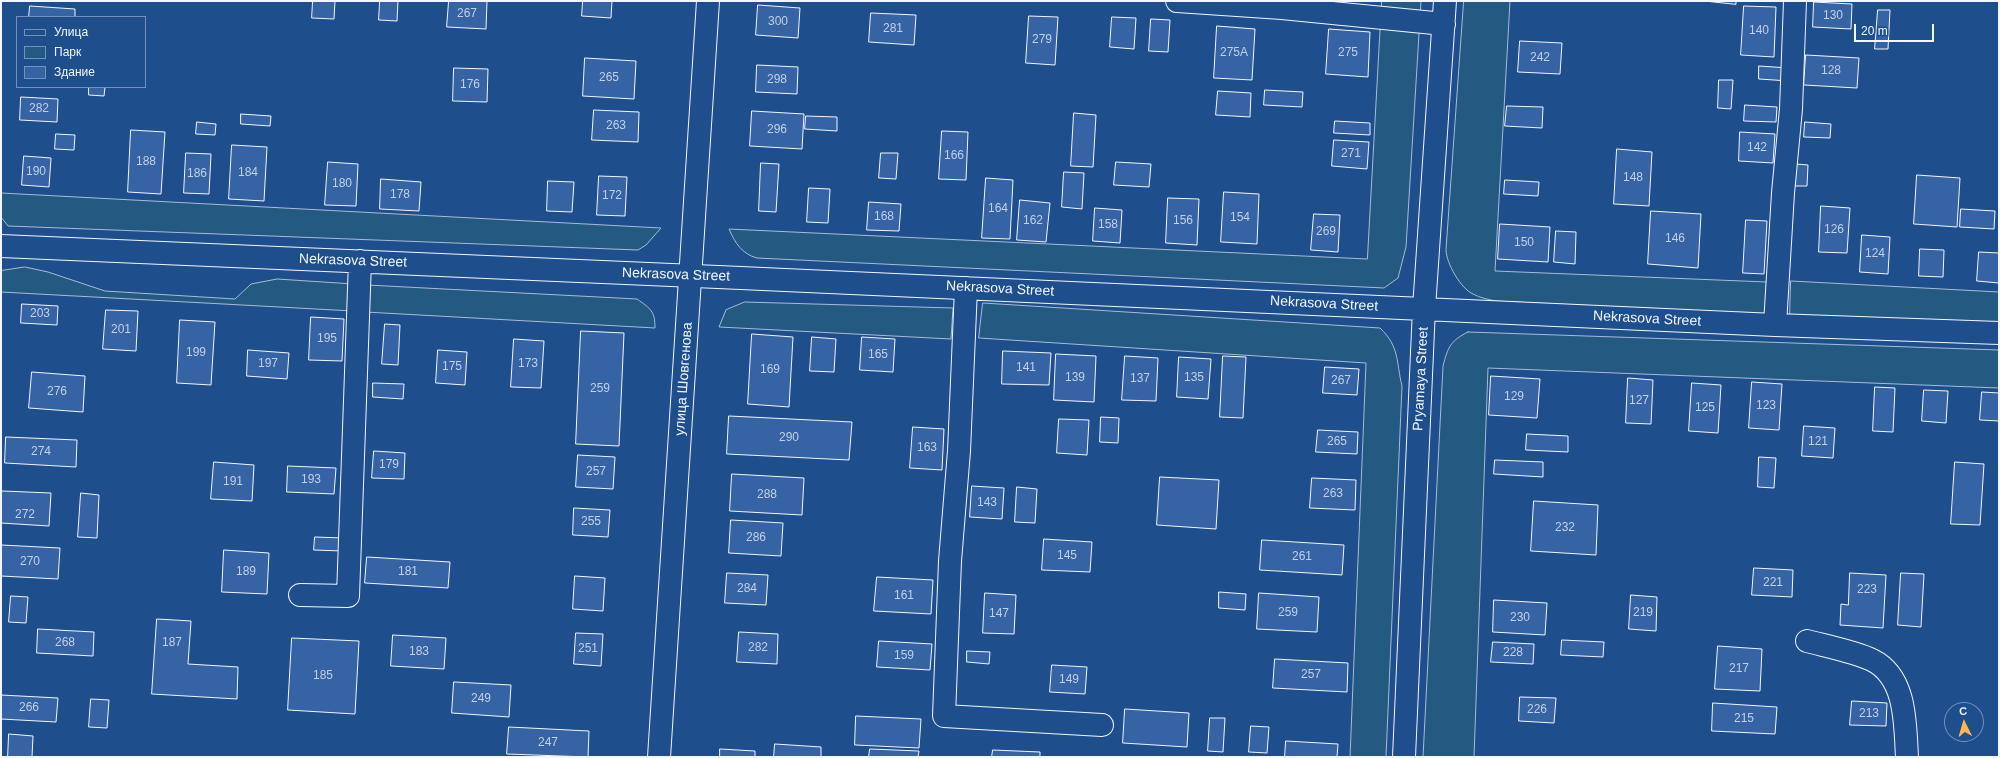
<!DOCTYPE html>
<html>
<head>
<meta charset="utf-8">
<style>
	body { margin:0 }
	#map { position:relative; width:2000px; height:758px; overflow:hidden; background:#1f4e8c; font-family:Arial,sans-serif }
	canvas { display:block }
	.frame { position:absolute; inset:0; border:2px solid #f2f6ff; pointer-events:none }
	.legend { position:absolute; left:16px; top:16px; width:130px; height:72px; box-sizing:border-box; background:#1f4e8c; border:1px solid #7391ba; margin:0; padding:5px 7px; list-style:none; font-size:12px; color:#f2f6ff }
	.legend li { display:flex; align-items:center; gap:8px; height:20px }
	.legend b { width:20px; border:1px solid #7391ba }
	.north { position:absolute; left:1944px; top:702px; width:40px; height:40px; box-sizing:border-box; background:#1f4e8c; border:1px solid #7391ba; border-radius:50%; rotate:355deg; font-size:11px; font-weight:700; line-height:16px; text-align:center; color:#f2f6ff }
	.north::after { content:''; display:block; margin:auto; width:14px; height:18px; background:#ffb74d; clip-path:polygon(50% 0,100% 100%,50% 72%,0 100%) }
	.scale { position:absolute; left:1854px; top:24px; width:80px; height:18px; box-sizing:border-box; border:2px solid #f2f6ff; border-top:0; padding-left:5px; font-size:12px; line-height:14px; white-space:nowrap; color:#f2f6ff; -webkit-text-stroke:3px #1f4e8c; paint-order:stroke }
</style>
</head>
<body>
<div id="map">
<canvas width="2000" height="758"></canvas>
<div class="frame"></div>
<ul class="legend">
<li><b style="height:5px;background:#1f4e8c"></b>Улица</li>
<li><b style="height:11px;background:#245a82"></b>Парк</li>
<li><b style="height:11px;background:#3563a3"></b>Здание</li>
</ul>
<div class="north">С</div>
<div class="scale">20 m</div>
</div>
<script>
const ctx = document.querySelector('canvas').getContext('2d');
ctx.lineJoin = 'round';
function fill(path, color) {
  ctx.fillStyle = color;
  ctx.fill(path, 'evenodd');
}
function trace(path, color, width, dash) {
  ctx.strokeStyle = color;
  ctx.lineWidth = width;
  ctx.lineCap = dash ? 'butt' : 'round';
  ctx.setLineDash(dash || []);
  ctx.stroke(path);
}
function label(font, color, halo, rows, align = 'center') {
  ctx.font = font + ' Arial,sans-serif';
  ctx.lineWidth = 3;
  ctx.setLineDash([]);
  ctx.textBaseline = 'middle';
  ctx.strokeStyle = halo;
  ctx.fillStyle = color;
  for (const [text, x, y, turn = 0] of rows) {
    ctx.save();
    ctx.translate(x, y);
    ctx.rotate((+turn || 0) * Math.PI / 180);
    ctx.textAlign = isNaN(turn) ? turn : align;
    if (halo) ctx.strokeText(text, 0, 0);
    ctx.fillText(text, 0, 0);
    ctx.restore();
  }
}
const green = new Path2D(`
	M1382,1H1421L1406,247L1398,278L1384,288L757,258C742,254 735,243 729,229L1367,259Z
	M1464,1H1510L1495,271L1767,282L1766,314L1495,301C1488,299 1480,298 1473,294C1461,289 1446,263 1446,250Z
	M1,193L661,228L646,245L638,250L8,226L1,217Z
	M25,267L48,272L105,291L235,299L251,284L277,279L354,284L353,311L1,292V271Z
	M1791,281L1999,292V322L1790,315Z
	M367,285L637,299C651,309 655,311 655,328L365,312Z
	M745,302L953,308L951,339L719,327L726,310Z
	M983,303L1380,328C1400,347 1396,362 1402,386L1386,757H1350L1366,363L979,338Z
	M1468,332L1999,350V388L1488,368L1474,757H1423L1443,366C1448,347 1450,341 1468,332Z`);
const building = new Path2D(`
	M313,1H335L334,19L312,18Z
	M380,1H398L397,21L379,20Z
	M449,1H487L486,29L447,27Z
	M583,1H612L611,18L582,16Z
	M1705,1H1736V4Z
	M1814,2L1852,4L1851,29L1813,27Z
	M758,5L800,8L798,38L756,35Z
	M30,6L75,9V17H29Z
	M1744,6L1776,7L1774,57L1741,55Z
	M1878,10H1890L1888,49H1875Z
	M871,13L916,15L914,45L869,42Z
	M1029,16L1058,17L1055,65L1026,63Z
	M1112,17L1136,18L1134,49L1110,47Z
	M1151,19L1170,20L1168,52L1149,51Z
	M1217,26L1255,29L1252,80L1214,78Z
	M1329,29L1370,32L1368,77L1326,74Z
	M1520,41L1562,43L1560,74L1518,72Z
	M1806,55L1859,58L1857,88L1804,85Z
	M585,58L636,61L634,99L583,96Z
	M757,65L798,67L797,94L756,92Z
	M1759,66L1789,68V81L1759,79Z
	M454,68L488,69L487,102L453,101Z
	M1719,80H1733L1731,109L1718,108Z
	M89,87H105L104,96L89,95Z
	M1265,90L1303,92L1302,107L1264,105Z
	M1218,91L1251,93L1250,117L1216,115Z
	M21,97L58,99L57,122L20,120Z
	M1745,105L1777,107L1776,122L1744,121Z
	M1507,106L1543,107L1542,128L1505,126Z
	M594,110L639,112L638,142L592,140Z
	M752,111L804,114L802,149L750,146Z
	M1074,113L1096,115L1093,167L1071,166Z
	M241,114L271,116L270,126L241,124Z
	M806,116L837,117V131L805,129Z
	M1335,121L1370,123V135L1334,133Z
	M197,122L216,124L215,135L196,134Z
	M1805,122L1831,124L1830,138L1804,137Z
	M131,130L165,132L161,194L128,192Z
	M942,131L968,132L966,180L939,179Z
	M1740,132L1775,134L1773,163L1739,161Z
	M56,134L75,135L74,150L55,149Z
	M1334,140L1369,142L1367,169L1332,166Z
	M232,145L267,147L264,201L229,199Z
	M1617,149L1652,152L1649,206L1614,204Z
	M186,153L211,154L209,194L184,193Z
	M881,153H898L896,179L879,178Z
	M24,156L51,158L49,187L22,185Z
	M328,162L358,164L356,206L325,205Z
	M1116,162L1151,164L1149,187L1114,185Z
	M761,163L779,164L776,212L759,211Z
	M1796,164L1808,165L1807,186H1795Z
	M1064,172L1084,173L1082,209L1062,207Z
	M1917,175L1960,178L1957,227L1914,224Z
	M599,176L627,177L625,216L597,215Z
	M986,178L1013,180L1010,239L982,238Z
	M381,179L421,182L419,211L380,209Z
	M1505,180L1539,182L1538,196L1504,194Z
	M548,181L574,182L572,212L547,211Z
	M809,188L830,189L828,223L807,222Z
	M1224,192L1259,194L1257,244L1221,242Z
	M1168,198L1199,199L1197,245L1166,243Z
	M1020,200L1050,203L1046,242L1017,240Z
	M869,202L901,204L899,231L867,230Z
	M1821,206L1850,208L1847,253L1819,252Z
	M1095,208L1122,210L1120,243L1093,241Z
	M1961,209L1995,211L1994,229L1960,227Z
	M1651,211L1701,214L1698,268L1648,264Z
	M1314,214L1340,215L1338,252L1311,250Z
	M1746,220L1767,221L1764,274L1743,273Z
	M1500,224L1550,227L1548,262L1498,259Z
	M1556,231L1576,232L1575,264L1554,262Z
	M1862,235L1890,237L1888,274L1860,272Z
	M1920,249L1944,250L1943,277L1919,276Z
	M1979,252L1999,253V283L1977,281Z
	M22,304L58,306L57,325L21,323Z
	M106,310L138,311L136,351L103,349Z
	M311,317L344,319L342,361L309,360Z
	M180,320L215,322L211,385L177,383Z
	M385,324L400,325L398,365L382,364Z
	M581,331L624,333L619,446L576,444Z
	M752,334L793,337L789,407L748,404Z
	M812,337L836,339L834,372L810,371Z
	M862,337L895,339L893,372L860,370Z
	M514,339L544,341L541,388L511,387Z
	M248,350L289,353L287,379L247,376Z
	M438,350L467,352L465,385L436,383Z
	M1003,351L1051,353L1049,385L1002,384Z
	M1056,354L1096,356L1094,402L1054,400Z
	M1125,356L1158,358L1156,401L1122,400Z
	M1223,356L1246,357L1243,418L1220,417Z
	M1179,357L1211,359L1208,399L1177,397Z
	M1325,367L1359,369L1357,395L1323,393Z
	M32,372L85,376L83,412L29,408Z
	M1491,376L1540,379L1537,418L1489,415Z
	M1628,378L1653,380L1651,424L1626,423Z
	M1752,382L1782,384L1779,430L1749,428Z
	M373,383L404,384L403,399L373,397Z
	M1692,383L1721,385L1718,433L1689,431Z
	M1875,387L1895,388L1893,432L1873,431Z
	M1924,390L1948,391L1946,423L1922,421Z
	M1982,392L1999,393V421L1980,420Z
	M729,416L852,422L849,460L727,454Z
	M1101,417L1119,418L1118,443L1100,442Z
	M1059,419L1089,420L1087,455L1057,453Z
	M1804,426L1835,428L1833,458L1802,456Z
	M913,427L944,429L942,470L910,468Z
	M1318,430L1358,432L1357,454L1316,452Z
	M1527,434L1568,436V452L1526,450Z
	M6,437L77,440L76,467L5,463Z
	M374,451L405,453L404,479L372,478Z
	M578,455L615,457L613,489L576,487Z
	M1759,457L1776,458L1774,488L1758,487Z
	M1495,460L1543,462V477L1494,474Z
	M214,462L254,465L252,501L211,499Z
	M1955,462L1984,464L1980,525L1951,524Z
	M288,466L336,468L334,494L287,492Z
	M732,474L804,478L802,515L730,511Z
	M1160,477L1219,480L1216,529L1157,525Z
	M1312,478L1356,480L1355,510L1310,508Z
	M972,486L1004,488L1002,519L970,517Z
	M1017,487L1037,489L1035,523L1015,522Z
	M2,491L51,493L49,526L1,523Z
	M81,493L99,495L97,538L78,537Z
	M1534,501L1598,505L1596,555L1531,551Z
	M574,508L610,510L608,537L573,535Z
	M731,520L783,523L781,556L729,553Z
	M315,537L343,538L342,551L314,550Z
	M1044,539L1092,542L1090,572L1042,570Z
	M1262,540L1344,545L1342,575L1260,570Z
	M1,545L60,548L58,579L1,576Z
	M224,550L269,553L267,594L222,592Z
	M367,557L450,562L448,588L365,583Z
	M1754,568L1793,570L1792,597L1752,595Z
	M727,573L768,575L766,605L725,603Z
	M1850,573L1886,575L1883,628L1840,625L1841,604L1848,605Z
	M1901,573L1924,574L1921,627L1898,625Z
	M575,576L605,578L603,611L573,609Z
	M877,577L933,580L931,614L874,611Z
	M1219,592L1246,594L1245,610L1219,608Z
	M985,593L1016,595L1014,634L983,633Z
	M1259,593L1319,597L1317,632L1257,629Z
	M1631,595L1657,597L1656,631L1629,629Z
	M11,596L28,597L26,623L9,622Z
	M1494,600L1547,603L1545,635L1493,632Z
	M157,619L191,621L188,664L238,667L237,699L152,694Z
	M38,629L94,632L93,656L37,653Z
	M739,632L778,634L777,664L737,662Z
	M576,633L603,634L601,666L574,664Z
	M393,635L446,638L444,669L391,666Z
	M292,638L359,641L355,714L288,710Z
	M1562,640L1604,642L1603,657L1561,655Z
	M879,641L932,644L930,670L877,667Z
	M1493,642L1534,644L1533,664L1491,662Z
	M1718,646L1762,649L1760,691L1715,689Z
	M967,651L990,652L989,664L967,662Z
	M1275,659L1348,663L1347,692L1273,688Z
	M1052,665L1087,667L1085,694L1050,692Z
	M454,682L511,685L509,717L452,713Z
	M1,695L58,698L56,722L1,719Z
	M1520,697L1556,698L1554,723L1519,721Z
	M91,699L109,700L107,728L89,727Z
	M1852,701L1887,703L1886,726L1850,725Z
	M1713,703L1777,707L1775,734L1712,731Z
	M1125,709L1189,713L1187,747L1123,743Z
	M856,716L921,719L919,748L855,745Z
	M1210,718H1225L1223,752L1208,751Z
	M1251,726L1269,727L1267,753L1249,752Z
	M509,727L589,731L588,757L507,754Z
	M9,734L33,736L32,757H8Z
	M1286,741L1338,744L1337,757H1285Z
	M775,744L821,747V757H774Z
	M720,749L755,751V757H720Z
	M870,749L919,751L918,757H869Z
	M993,750L1040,752V757H992Z`);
const minor = new Path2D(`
	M1177,1L1282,8L1444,24
	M1,246L741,278L1775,325L1999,333
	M966,288L959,451L950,561L944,716L1102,725
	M1775,325L1783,193L1791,109L1795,1
	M300,595L348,596L360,261
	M1807,641C1826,646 1856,652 1872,660C1907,677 1905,725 1907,757
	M1404,757L1424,308L1445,1`);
const major = new Path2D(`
	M659,757L708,1`);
const numberNames = [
	["267",467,14],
	["130",1833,16],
	["300",778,22],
	["281",893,29],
	["140",1759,31],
	["279",1042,40],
	["275А",1234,53],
	["275",1348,53],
	["242",1540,58],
	["128",1831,71],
	["265",609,78],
	["298",777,80],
	["176",470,85],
	["282",39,109],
	["263",616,126],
	["296",777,130],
	["142",1757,148],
	["271",1351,154],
	["166",954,156],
	["188",146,162],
	["190",36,172],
	["184",248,173],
	["186",197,174],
	["148",1633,178],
	["180",342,184],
	["178",400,195],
	["172",612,196],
	["164",998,209],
	["168",884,217],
	["154",1240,218],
	["162",1033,221],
	["156",1183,221],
	["158",1108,225],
	["126",1834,230],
	["269",1326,232],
	["146",1675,239],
	["150",1524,243],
	["124",1875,254],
	["203",40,314],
	["201",121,330],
	["195",327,339],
	["199",196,353],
	["165",878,355],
	["197",268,364],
	["173",528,364],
	["175",452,367],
	["141",1026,368],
	["169",770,370],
	["139",1075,378],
	["135",1194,378],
	["137",1140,379],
	["267",1341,381],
	["259",600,389],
	["276",57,392],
	["129",1514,397],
	["127",1639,401],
	["123",1766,406],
	["125",1705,408],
	["290",789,438],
	["265",1337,442],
	["121",1818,442],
	["163",927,448],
	["274",41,452],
	["179",389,465],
	["257",596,472],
	["193",311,480],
	["191",233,482],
	["263",1333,494],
	["288",767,495],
	["143",987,503],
	["272",25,515],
	["255",591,522],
	["232",1565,528],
	["286",756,538],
	["145",1067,556],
	["261",1302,557],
	["270",30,562],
	["189",246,572],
	["181",408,572],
	["221",1773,583],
	["284",747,589],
	["223",1867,590],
	["161",904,596],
	["259",1288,613],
	["219",1643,613],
	["147",999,614],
	["230",1520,618],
	["268",65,643],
	["187",172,643],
	["282",758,648],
	["251",588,649],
	["183",419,652],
	["228",1513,653],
	["159",904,656],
	["217",1739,669],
	["257",1311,675],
	["185",323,676],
	["149",1069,680],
	["249",481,699],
	["266",29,708],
	["226",1537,710],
	["213",1869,714],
	["215",1744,719],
	["247",548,743]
];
const streetNames = [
	["Nekrasova Street",353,261,2],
	["Nekrasova Street",676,275,2],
	["Nekrasova Street",1000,289,3],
	["Nekrasova Street",1324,304,3],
	["Nekrasova Street",1647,319,3],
	["улица Шовгенова",684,379,-86],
	["Pryamaya Street",1421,379,-87]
];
fill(green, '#245a82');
trace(green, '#a8bbd7', 1);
fill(building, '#3563a3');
trace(building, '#f2f6ff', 1);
trace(minor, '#f2f6ff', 24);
trace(major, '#f2f6ff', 24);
trace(minor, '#1f4e8c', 22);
trace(major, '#1f4e8c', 22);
label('12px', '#c3d1e8', null, numberNames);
label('14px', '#f2f6ff', '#1f4e8c', streetNames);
</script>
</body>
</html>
